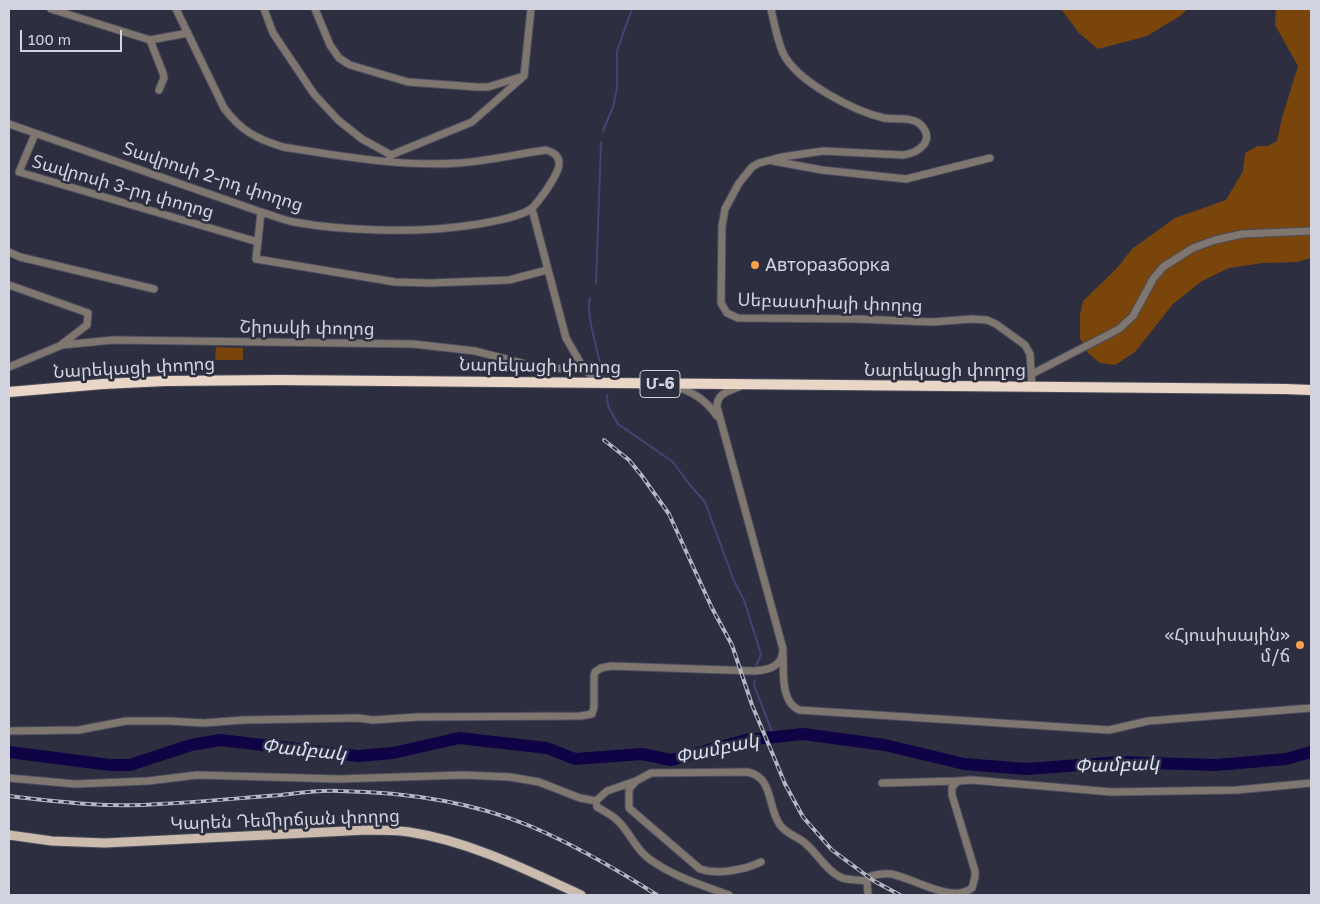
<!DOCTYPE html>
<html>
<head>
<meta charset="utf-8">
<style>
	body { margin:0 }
	#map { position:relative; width:1320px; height:904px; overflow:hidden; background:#2d2f41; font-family:"Golos Text",sans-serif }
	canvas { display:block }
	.frame { position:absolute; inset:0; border:10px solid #d1d3de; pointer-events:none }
	.scale { position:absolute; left:20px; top:30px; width:102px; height:22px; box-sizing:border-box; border:2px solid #d1d3de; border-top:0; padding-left:6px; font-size:15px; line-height:18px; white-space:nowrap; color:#d1d3de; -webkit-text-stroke:4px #2d2f41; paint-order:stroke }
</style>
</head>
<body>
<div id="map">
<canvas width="1320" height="904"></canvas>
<div class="frame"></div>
<div class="scale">100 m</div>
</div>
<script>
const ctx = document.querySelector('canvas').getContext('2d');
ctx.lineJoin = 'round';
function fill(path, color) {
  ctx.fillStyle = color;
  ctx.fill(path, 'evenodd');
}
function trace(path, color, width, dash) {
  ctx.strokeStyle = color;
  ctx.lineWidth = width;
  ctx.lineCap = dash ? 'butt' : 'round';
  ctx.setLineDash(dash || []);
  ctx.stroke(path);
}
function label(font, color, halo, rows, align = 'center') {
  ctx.font = font + ' "Golos Text","Noto Sans Armenian",sans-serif';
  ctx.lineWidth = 5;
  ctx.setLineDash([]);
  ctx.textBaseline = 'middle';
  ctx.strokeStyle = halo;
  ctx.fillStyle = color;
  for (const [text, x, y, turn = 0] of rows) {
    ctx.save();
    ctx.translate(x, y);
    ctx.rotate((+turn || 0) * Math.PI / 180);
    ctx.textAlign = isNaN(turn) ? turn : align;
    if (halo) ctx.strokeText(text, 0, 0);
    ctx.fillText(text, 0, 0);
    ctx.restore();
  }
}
const green = new Path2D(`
	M1061,9H1188L1180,16L1147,36L1098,49L1079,33Z
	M1276,9H1311V258L1297,262L1263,263L1229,268L1202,281L1173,304L1135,352L1115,365L1100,363L1088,353L1080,338V315L1083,301L1117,268L1132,249L1175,218L1226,200L1243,171L1245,153L1258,146H1268L1277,141L1282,118L1298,66L1275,25Z
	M216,347L243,348V360H215Z`);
const stream = new Path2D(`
	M603,131L613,107L617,88V51L632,9
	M596,283L601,142
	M590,298C585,313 600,360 604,378
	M607,395L608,406L618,424L673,462L689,484L705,502L734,581L744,600L761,654L756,666
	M755,680L754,685L774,737`);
const river = new Path2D(`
	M9,752L110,765H130L191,745L220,740L358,756L393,753L459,738L547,748L575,759L642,754L671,760L746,740L803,734L885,745L964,764L1027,769L1119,762L1216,765L1286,759L1311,752`);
const minor = new Path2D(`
	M51,9L150,40L188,33
	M264,9L273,33L314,94L338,120L362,139L391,155
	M315,9L330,45L339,58L350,65L408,82L477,87H488L524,76L472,122L391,155L389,160
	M771,9C774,23 777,39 783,53C797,82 854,111 884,118C896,120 912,116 921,125C936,141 918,153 903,155L823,151L782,157L759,163L752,167L739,183L725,209L722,226L721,303L727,313L738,318L858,319L932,322L972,319L987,320L996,324L1025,345L1030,354L1032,387
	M150,40L163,73L164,78L159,90
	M524,76L531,9
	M9,124L261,212C272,215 283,220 294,222C343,231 415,233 465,226C481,224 518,218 531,209C536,205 541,197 545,192C554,178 571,157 546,150C517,154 488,161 459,163C402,167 340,156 283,147C257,139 241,131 224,108L176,9
	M35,134L19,172L258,242
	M773,161L822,170L906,179L990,158
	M532,209L566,338L584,369
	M261,212L256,259L395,282L430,283L509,280L547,270
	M9,252L20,257L154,289
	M9,285L88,313L87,325L62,344
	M9,367L62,345L113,340L413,344L475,351L541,368L584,369L601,384
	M1032,374L1119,329L1133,316L1153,279L1163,267L1193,248L1215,240L1242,234L1311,231
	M674,386C693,392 705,399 717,416
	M783,654C784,672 780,701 799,710L1109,730L1148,721L1311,708
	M9,731L79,730L126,721H170L204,723L243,720L358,718L373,720L418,717L580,716L592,714L594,707V676L595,672L601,668L611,666L754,671C768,670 783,667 783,649L717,407C717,392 730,391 741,386
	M9,778L75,784L148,781L197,775L339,779L464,775L510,777L539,782L580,798L596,801
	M636,781L607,791L596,801L597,807C604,811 614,816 619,822C630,833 635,848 648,858C672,876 701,885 729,895
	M882,783L958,781
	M761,862C744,870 718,875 700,869L629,808V789L636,781L651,773L748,772C774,778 767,807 780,825C786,833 793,835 801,840C816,850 824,869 840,877C848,881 858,879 867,881
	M868,895L867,881L868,877C876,874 883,873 891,874C914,878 951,904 972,888L975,877V871L952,795V787L958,781L972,780L1112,792L1237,790L1311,783`);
const major = new Path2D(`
	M9,835L52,841L105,843L367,830C381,830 395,830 409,832C469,841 527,870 581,895`);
const highway = new Path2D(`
	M9,392L103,384L165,381L279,380L1285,389L1311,390`);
const rail = new Path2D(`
	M604,440L629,460L642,476L669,514L712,608L732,645L752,705L776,762L785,784L803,817L832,850L874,881L900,895
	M9,796C59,802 109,808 160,804C200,802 241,798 281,795C299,793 319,790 338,791C402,792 470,801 530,826C575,845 616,869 657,895`);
const markers = [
	[755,265,5,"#f9a04c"],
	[1300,645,5,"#f9a04c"]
];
const shields = [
	[660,384,40]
];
const shieldNames = [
	["Մ-6",660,384]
];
const streetNames = [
	["Տավրոսի 2-րդ փողոց",213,177,18],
	["Տավրոսի 3-րդ փողոց",123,187,16],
	["Սեբաստիայի փողոց",830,303,2],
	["Շիրակի փողոց",307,328,1],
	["Նարեկացի փողոց",540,366,1],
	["Նարեկացի փողոց",134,368,-3],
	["Նարեկացի փողոց",945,370],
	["Կարեն Դեմիրճյան փողոց",285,820,-2]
];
const poiNames = [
	["Авторазборка",765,265],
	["«Հյուսիսային»",1290,635,"right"],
	["մ/ճ",1290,656,"right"]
];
const waterNames = [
	["Փամբակ",717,749,-12],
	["Փամբակ",304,750,6],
	["Փամբակ",1117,765,-2]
];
fill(green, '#79450b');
trace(stream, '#494174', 2);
trace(river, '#0f0346', 12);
trace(minor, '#4b4d5d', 9);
trace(major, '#4b4d5d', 11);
trace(highway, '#4b4d5d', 12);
trace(minor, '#7e766f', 7);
trace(major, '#cbbbad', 9);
trace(highway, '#ead6c6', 10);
trace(rail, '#b5b7c3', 4);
trace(rail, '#2d2f41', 2, [5.5]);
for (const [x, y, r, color] of markers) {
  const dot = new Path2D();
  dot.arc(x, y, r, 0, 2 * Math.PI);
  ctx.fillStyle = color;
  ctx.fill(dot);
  trace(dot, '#2d2f41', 2);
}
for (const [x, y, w] of shields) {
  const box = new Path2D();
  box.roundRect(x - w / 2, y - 13.5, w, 27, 4);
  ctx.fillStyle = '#2d2f41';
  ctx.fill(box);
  trace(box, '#d1d3de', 1);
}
label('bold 16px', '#d1d3de', null, shieldNames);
label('18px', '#d1d3de', '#2d2f41', streetNames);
label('18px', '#d1d3de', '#2d2f41', poiNames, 'left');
label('italic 19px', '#dce0f5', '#2d2f41', waterNames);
</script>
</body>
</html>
